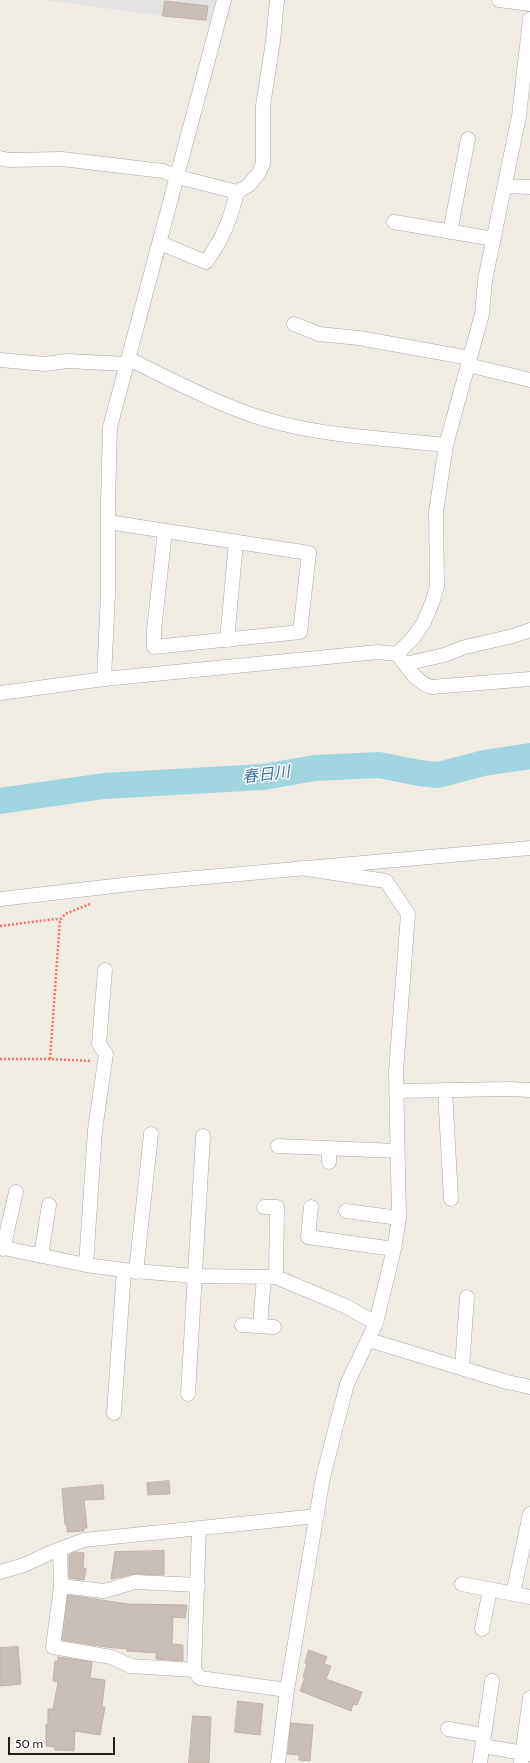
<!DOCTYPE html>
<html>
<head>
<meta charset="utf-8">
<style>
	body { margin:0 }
	#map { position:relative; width:530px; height:1763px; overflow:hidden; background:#f0ece4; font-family:Cabin,sans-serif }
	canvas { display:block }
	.scale { position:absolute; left:8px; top:1737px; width:107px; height:18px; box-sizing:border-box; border:2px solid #1f1f1f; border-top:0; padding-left:5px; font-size:12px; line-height:14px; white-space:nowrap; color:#1f1f1f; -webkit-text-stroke:3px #fff; paint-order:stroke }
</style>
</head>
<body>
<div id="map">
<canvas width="530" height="1763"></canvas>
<div class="scale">50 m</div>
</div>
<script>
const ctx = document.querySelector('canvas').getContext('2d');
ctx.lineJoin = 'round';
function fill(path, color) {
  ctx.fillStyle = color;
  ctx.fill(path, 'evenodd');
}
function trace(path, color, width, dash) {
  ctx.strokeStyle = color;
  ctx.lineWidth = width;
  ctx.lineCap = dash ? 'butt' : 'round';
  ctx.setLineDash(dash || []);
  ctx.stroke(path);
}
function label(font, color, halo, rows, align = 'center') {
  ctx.font = font + ' Cabin,"Noto Sans JP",sans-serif';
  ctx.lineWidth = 3;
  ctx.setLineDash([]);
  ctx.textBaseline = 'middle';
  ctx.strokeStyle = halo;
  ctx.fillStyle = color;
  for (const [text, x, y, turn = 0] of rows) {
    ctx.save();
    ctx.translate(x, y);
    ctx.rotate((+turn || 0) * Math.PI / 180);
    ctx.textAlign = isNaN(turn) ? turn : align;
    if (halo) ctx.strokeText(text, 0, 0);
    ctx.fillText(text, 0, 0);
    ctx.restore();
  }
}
const parking = new Path2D(`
	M45,0H219L213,23Z`);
const river = new Path2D(`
	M0,801L104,786L263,777L315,768L379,765L419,773L438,775L484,763L530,756`);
const building = new Path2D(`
	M165,1L208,6L206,20L163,16Z
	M169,1481L170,1494L148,1495L147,1483Z
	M103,1485L104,1499L84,1500L87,1528H84V1531L67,1532V1525H65L62,1489Z
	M164,1551V1575L135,1574L111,1579L115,1552Z
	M76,1552L84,1553L83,1568L86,1569L84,1580L69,1578V1555Z
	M68,1595L128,1604L187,1605L185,1618L173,1617L172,1644L183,1645V1661L156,1659V1653L127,1651V1649L106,1647L62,1640Z
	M18,1647L21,1684L0,1686V1648Z
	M309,1650L327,1657L324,1664L331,1666L326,1679L362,1692L357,1705L353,1704L351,1711L300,1691L305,1677H303L307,1663H305Z
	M58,1657L92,1662L90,1678L105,1680L102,1707H105L100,1735L75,1731L74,1751L55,1750V1747L46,1746V1724L48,1725V1709H53L58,1682L53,1681L55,1661H58Z
	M238,1701L263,1704L260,1735L235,1732Z
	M193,1716L211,1717L209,1763H189Z
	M291,1723L313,1725L310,1761L299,1760V1755L288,1754Z`);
const path = new Path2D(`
	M90,904L65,914L60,920L50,1059L91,1061
	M0,926L56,919L60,920
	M0,1059H50`);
const minor = new Path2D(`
	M499,0L530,4
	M0,158L9,160L62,159L163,171L178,177L237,192
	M505,186L530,187
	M394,222L494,239
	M450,232L468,139
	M160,243L206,262C223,238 230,221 237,192L249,185L259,173L263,163V106L273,41L277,0
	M294,324L319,334L359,338L470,358
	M129,359C176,382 231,412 283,424C336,437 392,439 446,445
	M0,360L45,364L67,361L127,364
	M468,365L530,380
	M108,522L309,553L300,632L154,647V630L165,531
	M227,640L236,542
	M397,654L413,638L424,622L432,603L437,586L436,512L446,445L482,314L485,280L519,116L530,19
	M405,664L444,655L465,647L513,636L530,630
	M104,679L108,594V503L110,427L224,0
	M0,693L104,679L378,652L397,654C407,666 416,683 432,687L530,679
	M0,899L140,883L530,848
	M445,1090L451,1199
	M396,1091L509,1089L530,1090
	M278,1146L397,1151
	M329,1162V1148
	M264,1207H277L276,1277
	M311,1207L308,1237L394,1249
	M346,1211L399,1218
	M0,1247L86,1265L124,1270L194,1276L276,1277L345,1306L376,1323
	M3,1249L16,1192
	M41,1256L49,1205
	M86,1265L95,1130L106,1054L99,1044L105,970
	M136,1272L151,1134
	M242,1325L274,1327
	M260,1326L264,1277
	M369,1340L507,1382L530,1387
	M462,1368L467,1297
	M188,1394L203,1136
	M114,1413L124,1270
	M60,1549L61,1586L53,1647L111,1657L131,1666L194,1670L199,1529
	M0,1572L24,1565L52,1552L84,1540L317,1516
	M462,1584L530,1597
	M61,1586L104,1591L135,1582L198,1585
	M513,1594L530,1514
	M482,1629L490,1590
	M194,1670L200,1678L287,1690
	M448,1729L484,1735
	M483,1746L530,1754
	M278,1763L287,1690L323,1477L347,1384L376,1323L394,1249L399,1218L396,1071L408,914L386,881L301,868
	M480,1763L492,1681
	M521,1763L530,1698`);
const waterNames = [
	["春日川",266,775,-7]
];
fill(parking, '#e3e3e3');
trace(river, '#a1d6e1', 26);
fill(building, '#c9beb7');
trace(building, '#c3b1a5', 1);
trace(minor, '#a6a6a6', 15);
trace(path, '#ff6f67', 2.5, [2, 2]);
trace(minor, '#fff', 14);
label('italic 16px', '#3e77a6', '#fff', waterNames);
</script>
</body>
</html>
